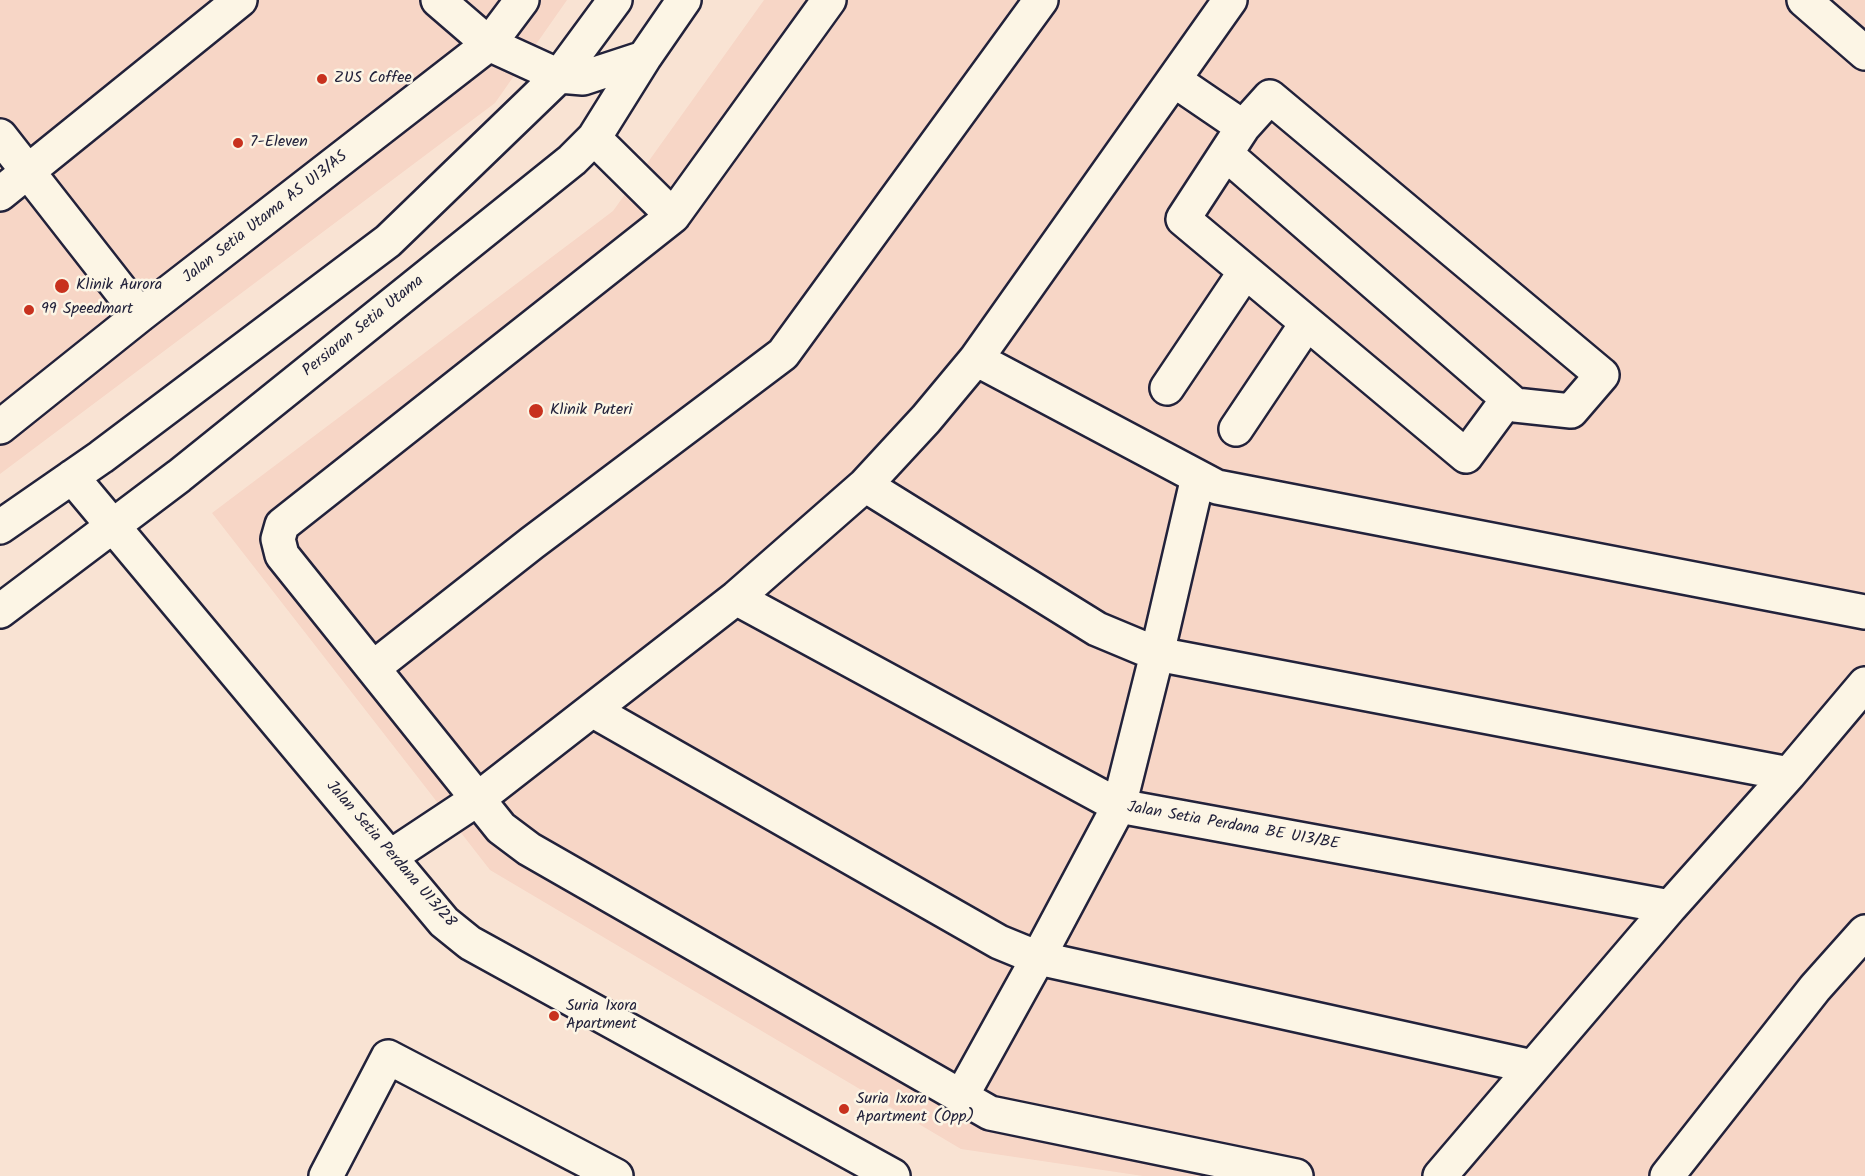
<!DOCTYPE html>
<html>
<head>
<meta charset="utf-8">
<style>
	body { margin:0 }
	canvas { display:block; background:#f9e3d3 }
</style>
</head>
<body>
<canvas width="1865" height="1176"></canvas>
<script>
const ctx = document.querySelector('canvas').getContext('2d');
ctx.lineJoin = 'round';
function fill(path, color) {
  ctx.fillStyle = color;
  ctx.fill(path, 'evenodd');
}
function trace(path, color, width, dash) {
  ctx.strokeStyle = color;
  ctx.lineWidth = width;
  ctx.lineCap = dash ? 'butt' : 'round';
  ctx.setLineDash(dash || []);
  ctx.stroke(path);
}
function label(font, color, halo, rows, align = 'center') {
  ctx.font = font + ' Kalam,sans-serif';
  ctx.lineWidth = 5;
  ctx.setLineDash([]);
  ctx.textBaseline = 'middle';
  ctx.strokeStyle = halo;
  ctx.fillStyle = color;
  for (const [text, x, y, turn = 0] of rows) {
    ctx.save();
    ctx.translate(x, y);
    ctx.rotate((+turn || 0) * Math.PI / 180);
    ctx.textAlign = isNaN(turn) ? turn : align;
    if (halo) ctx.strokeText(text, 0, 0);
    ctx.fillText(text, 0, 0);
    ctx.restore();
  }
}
const built = new Path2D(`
	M0,0H567L495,103L0,474Z
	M764,0H1865V1176H1143L961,1149L490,870L212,513L613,211Z`);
const minor = new Path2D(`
	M438,0L489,44L559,76L583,78L644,58
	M829,0L673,216L282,525L278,539L282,555L501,828L529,849L990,1113L1296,1176
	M1804,0L1865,53
	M1174,80L1243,127
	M0,136L140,315
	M594,138L673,216
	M1226,154L1515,405L1571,411L1602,375L1270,97L1243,127L1183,219L1466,456L1508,399
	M0,194L240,0
	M976,359L1217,487L1865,612
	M1167,388L1245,272
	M0,427L140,315L489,44L522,0
	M1236,429L1307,323
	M72,477L444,922L470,943L893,1176
	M865,485L1097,629L1157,654L1789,774
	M0,527L101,457L388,241L559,76L615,0
	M736,598L1119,806L1670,907
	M0,611L179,476L572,160L594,138L644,58L684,0
	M373,668L532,543L783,354L1041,0
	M592,710L999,942L1038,958L1533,1067
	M390,857L479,798L592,710L736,598L865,485L926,419L976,359L1230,0
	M961,1097L1038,958L1119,806L1157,654L1198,477
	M326,1176L388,1057L616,1176
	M1440,1176L1670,907L1789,774L1865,684
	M1667,1176L1815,988L1865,932`);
const markers = [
	[322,79,6,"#c8321e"],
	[238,143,6,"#c8321e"],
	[62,286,8,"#c8321e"],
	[29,310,6,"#c8321e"],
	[536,411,8,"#c8321e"],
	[554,1016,6,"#c8321e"],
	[844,1109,6,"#c8321e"]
];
const poiNames = [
	["ZUS Coffee",334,79],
	["7-Eleven",250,143],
	["Klinik Aurora",76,286],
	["99 Speedmart",41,310],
	["Klinik Puteri",550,411],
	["Suria Ixora",566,1007],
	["Apartment",566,1025],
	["Suria Ixora",856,1100],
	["Apartment (Opp)",856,1118]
];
const streetNames = [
	["Jalan Setia Utama AS U13/AS",266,218,-38],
	["Persiaran Setia Utama",364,327,-39],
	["Jalan Setia Perdana BE U13/BE",1233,827,10],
	["Jalan Setia Perdana U13/28",390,855,49]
];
fill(built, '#f7d6c6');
trace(minor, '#22223b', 38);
trace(minor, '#fcf5e5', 33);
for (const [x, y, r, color] of markers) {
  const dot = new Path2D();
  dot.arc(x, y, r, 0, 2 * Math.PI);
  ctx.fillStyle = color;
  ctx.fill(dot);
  trace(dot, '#fcf5e5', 2);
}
label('16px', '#22223b', '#fcf5e5', poiNames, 'left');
label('16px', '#22223b', '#fcf5e5', streetNames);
</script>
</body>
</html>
